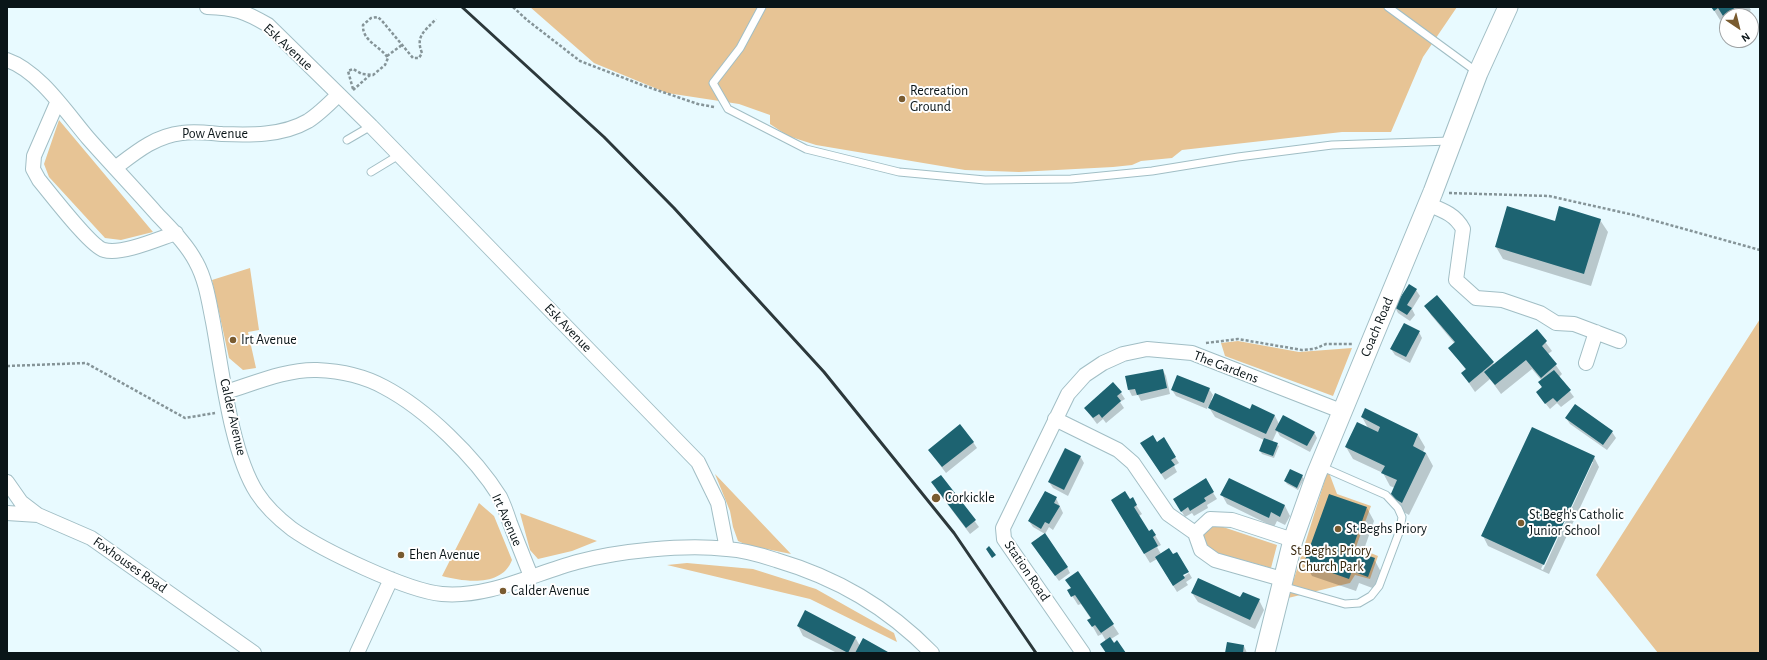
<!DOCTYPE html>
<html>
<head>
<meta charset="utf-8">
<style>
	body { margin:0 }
	#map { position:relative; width:1767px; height:660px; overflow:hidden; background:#e8faff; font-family:"Alegreya Sans",sans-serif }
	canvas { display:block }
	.frame { position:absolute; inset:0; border:8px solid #0a1518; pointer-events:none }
	.north { position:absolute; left:1719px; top:8px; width:40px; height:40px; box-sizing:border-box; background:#fff; border:1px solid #9da1a3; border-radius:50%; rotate:145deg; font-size:11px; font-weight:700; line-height:16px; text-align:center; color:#0a1518 }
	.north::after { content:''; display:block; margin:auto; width:14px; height:18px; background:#795b30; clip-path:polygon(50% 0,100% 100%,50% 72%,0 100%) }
</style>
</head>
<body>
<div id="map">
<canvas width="1767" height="660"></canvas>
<div class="frame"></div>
<div class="north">N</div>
</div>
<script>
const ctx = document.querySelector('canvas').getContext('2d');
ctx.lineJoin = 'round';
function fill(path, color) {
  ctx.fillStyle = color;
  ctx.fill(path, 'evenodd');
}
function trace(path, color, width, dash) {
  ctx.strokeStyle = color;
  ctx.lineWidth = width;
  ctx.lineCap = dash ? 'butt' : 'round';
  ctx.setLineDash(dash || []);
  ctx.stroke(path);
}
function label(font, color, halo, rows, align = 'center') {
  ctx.font = font + ' "Alegreya Sans",sans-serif';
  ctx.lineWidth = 4;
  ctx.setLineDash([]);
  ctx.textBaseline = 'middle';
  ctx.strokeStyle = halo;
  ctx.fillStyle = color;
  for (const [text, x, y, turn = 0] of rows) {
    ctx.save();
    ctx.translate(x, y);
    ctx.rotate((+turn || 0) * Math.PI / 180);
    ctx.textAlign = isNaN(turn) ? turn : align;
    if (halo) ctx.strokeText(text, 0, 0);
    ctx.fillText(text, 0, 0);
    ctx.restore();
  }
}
const green = new Path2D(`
	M530,7H1457L1423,57L1391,132H1342L1182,150L1172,158L1141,161L1132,165L1113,167L1019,172L965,170L816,145L788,136L770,124V115L739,104L667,93L594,63Z
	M59,120L153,232L121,240L105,238L49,177L44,164Z
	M250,268L259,330L248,332L256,368L243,370L229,358L212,280Z
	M1760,319V653H1658L1596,575Z
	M1238,341L1299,352L1352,348L1333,396L1225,356L1221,343Z
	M1328,470L1337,494L1371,506L1356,547L1378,556L1370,579L1355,575L1350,583L1288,598Z
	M715,474L791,554L747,545L738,541L733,527L730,511Z
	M479,503L494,516L512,560C502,587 465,582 442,576Z
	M520,513L597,541L572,551L538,559L530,550Z
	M1220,526L1277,545L1271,568L1210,551L1202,542L1201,534L1208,527Z
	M687,563L753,569L816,589L894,633L897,642L810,599L667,565Z`);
const shadow = new Path2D(`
	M1712,7H1749L1751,10L1742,16H1727V21L1724,17L1720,20Z
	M1600,220L1608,232L1591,286L1503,259L1496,247L1555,222Z
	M1416,290L1420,296L1412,309L1415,315L1410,321L1398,313L1395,307Z
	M1425,306L1495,365L1537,331L1552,351L1548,354L1562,374L1559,377L1574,397L1561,407L1557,403L1550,409L1541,398L1542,381L1532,369L1501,394L1490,379L1475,392L1462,373L1466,370L1450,348L1455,344L1431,315Z
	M1419,332L1422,338L1410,363L1395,355L1391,349Z
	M1163,370L1166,376L1170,394L1141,401L1138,395L1132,396L1129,390L1126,377Z
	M1209,389L1213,395L1211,400L1213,401L1275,416L1279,424L1314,432L1317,438L1310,452L1280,436L1277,431L1272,442L1279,446L1274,458L1262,454L1260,451L1264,440L1215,417L1208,406L1207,409L1176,396L1172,390Z
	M1121,393L1125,399L1120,402L1124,408L1106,423L1103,419L1097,424L1085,408Z
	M1362,417L1418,435L1425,447L1423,452L1426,453L1433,466L1409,515L1398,509L1391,496L1395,488L1390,486L1383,473L1353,459L1346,447L1368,428Z
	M1566,418L1612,432L1616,438L1607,450L1570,424Z
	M973,442L977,448L946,473L933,456Z
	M1156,443L1175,457L1179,463L1174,466L1177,472L1165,480L1145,449Z
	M1080,456L1084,463L1068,496L1053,488L1049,482Z
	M1594,457L1599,467L1549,574L1488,546L1483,536ZM1591,462H1593L1543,570L1541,569Z
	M941,476L979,527L970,534L936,489Z
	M1302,476L1304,479L1298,490L1287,484L1285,481Z
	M1229,479L1285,506L1290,516L1285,525L1277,521L1274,527L1227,504L1222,495Z
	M1205,480L1217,499L1207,505L1208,508L1194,516L1192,513L1185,517L1174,499Z
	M1056,498L1063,513L1053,530L1049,527L1045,534L1033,527L1029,521Z
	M1132,499L1142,514L1139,516L1149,532L1152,530L1161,545L1157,547L1161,554L1173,555L1180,579L1189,573L1192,578L1186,582L1188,585L1177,592L1157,559L1150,563L1117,509Z
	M1367,508L1374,521L1362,555L1374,559L1381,572L1375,589L1359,583L1356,591L1312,576L1305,563Z
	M1036,549L1067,567L1070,573L1059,581Z
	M1078,572L1119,634L1111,639L1124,653H1106V641L1102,634L1098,636L1089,620L1091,619L1081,604L1078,605L1069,591L1072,589Z
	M1192,593L1259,600L1264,610L1255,629L1198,602Z
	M798,626L855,637L860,646L888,653H837L803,636Z
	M1244,646L1247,653H1226Z`);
const building = new Path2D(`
	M1711,7H1736L1723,16L1718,8L1714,11Z
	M1507,206L1555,221L1559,206L1601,219L1584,274L1495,247Z
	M1409,284L1417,289L1407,305L1412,308L1407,315L1394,307Z
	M1437,295L1494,362L1469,383L1461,373L1466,369L1448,348L1455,342L1424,306Z
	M1404,323L1420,331L1406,357L1390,349Z
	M1537,329L1547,341L1542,346L1557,364L1541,378L1526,360L1495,385L1484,372Z
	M1163,369L1167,388L1137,395L1135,389L1128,390L1125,376Z
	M1554,370L1571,390L1557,402L1553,398L1545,404L1536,392L1542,387L1538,382Z
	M1177,375L1210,388L1204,403L1171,390Z
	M1113,382L1122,392L1117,396L1121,401L1102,418L1099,414L1093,418L1084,408Z
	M1215,393L1250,409L1252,404L1275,415L1266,434L1208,408Z
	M1575,404L1613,431L1603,445L1565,418Z
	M1365,408L1418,434L1413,446L1426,453L1402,503L1390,496L1397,480L1381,473L1385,466L1345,447L1357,422L1378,432L1380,427L1361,417Z
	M1283,415L1315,432L1307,446L1275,430Z
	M960,424L974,442L942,467L928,450Z
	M1532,427L1595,456L1544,565L1481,536Z
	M1153,435L1157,442L1164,437L1176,457L1171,460L1175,465L1161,474L1140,443Z
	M1264,438L1278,443L1273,456L1259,451Z
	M1065,448L1081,456L1064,490L1048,482Z
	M1290,469L1303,475L1297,488L1284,481Z
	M941,475L976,520L966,528L931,482Z
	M1206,478L1214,492L1204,498L1206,501L1190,511L1188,507L1181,512L1173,499Z
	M1229,478L1285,505L1280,517L1271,512L1269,518L1220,495Z
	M1045,491L1057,497L1054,503L1060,506L1049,524L1045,522L1041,529L1028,521Z
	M1125,491L1130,499L1133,497L1137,505L1134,507L1149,531L1152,529L1156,535L1153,537L1158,546L1144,554L1111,500Z
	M1329,494L1367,507L1352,550L1375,558L1368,577L1352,571L1349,579L1304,563Z
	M1045,533L1068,567L1055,576L1031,543Z
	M989,546L996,555L992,558L986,549Z
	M1169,548L1173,554L1177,552L1189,572L1183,575L1185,578L1173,586L1155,557Z
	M1078,571L1114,624L1101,633L1095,625L1092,627L1087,620L1091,618L1075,595L1071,597L1067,590L1071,588L1065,580Z
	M1198,578L1240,597L1243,592L1260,599L1250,620L1191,593Z
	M805,610L856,637L848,653L797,626Z
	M1110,637L1114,643L1117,640L1126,653H1106L1100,644Z
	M863,638L888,652V653H855Z
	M1227,642L1244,645L1243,653H1225Z`);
const path = new Path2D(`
	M513,7L527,20L580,61L642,85L698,104L714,107
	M387,56L402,45
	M353,89L348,71L353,69L362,74L373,75L385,65L388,58C380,46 362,41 363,25L371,18L378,17L383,22L413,58H419L422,53C415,36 425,31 436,19
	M353,90L370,75
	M1449,193L1549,196L1634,215L1760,250
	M1206,343L1238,339L1302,350L1314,349L1326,344H1353
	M7,366L86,363L185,418L215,413`);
const lane = new Path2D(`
	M762,7L740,48L713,83L728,109L806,149L899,172L985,180L1071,179L1152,171L1238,157L1332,145L1450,141
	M1388,7L1477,72
	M347,140L371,126
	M371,172L399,155
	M1282,586L1345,604L1359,603L1371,596L1379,586L1400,530L1402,517L1398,508L1386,495L1320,466`);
const street = new Path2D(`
	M207,7C235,8 244,11 268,25L371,126L698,462L718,503L727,549
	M7,60C39,71 66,112 88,138C110,163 134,188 156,213C170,228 186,243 196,262C206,280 209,302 213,322C222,370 231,453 257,493C266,507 279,519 292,529C322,550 407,591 442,594C488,598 533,574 577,562C618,551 684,544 727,549C744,550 761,555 776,560C837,578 887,607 932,653
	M57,103L34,156L33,169L39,180C50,193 91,247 104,250C122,255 158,239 176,233
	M115,168C136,152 155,136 182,133C195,131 209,133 222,134C250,135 282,136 308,121C319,114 329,104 338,95
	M1427,204C1442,210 1455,214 1463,229L1456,280L1476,298L1502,300L1540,313L1556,323L1574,324L1619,341
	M1586,363L1596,332
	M226,392C255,383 287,369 317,370C340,371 364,376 384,387C426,409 475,457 500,497C504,505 507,514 510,523C517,541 524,559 531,576
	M1055,419L1118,450L1133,463L1168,514L1195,533L1201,550L1215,560L1282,579
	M7,482L21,502L38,515L91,538L254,653
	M7,513L38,515
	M1195,533L1210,519L1232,520L1293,540
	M357,653L391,579
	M1083,653L1004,539L1003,528L1068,394L1085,375L1103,363L1123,354L1147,349L1192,353L1341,411`);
const secondary = new Path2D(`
	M1265,653L1293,540L1316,475L1433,192L1478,73L1508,7`);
const rail = new Path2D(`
	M462,7L604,137L674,208L824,372L954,533L1036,653`);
const markers = [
	[902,99,4,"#795b30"],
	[233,340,4,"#795b30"],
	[936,498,5,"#795b30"],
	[1521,523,4,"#795b30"],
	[1338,529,4,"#795b30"],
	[401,555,4,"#795b30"],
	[503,591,4,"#795b30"]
];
const streetNames = [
	["Esk Avenue",288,47,43],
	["Pow Avenue",215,134],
	["Coach Road",1377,327,-67],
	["Esk Avenue",568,328,46],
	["The Gardens",1226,367,21],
	["Calder Avenue",233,417,77],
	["Irt Avenue",507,520,66],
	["Foxhouses Road",130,565,35],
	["Station Road",1027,571,56]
];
const poiNames = [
	["Recreation",910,91],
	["Ground",910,107],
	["Irt Avenue",241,340],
	["Corkickle",945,498],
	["St Begh's Catholic",1529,515],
	["Junior School",1529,531],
	["St Beghs Priory",1346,529],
	["Ehen Avenue",409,555],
	["Calder Avenue",511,591]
];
const parkNames = [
	["St Beghs Priory",1331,551],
	["Church Park",1331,567]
];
fill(green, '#e7c495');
fill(shadow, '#0003');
fill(building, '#1d6371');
trace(lane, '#a1bec5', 9);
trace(street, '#a1bec5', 16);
trace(secondary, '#a1bec5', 21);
trace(path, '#859498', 2.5, [3, 2]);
trace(lane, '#fff', 7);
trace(street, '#fff', 14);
trace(secondary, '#fff', 19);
trace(rail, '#2c383b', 3);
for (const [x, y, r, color] of markers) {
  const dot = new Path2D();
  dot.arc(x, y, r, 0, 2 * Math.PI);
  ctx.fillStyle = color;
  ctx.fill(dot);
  trace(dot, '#fff', 1.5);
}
label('14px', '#0a1518', '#fff', streetNames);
label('14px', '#0a1518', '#fff', poiNames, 'left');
label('14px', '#39280e', '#fff', parkNames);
</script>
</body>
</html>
